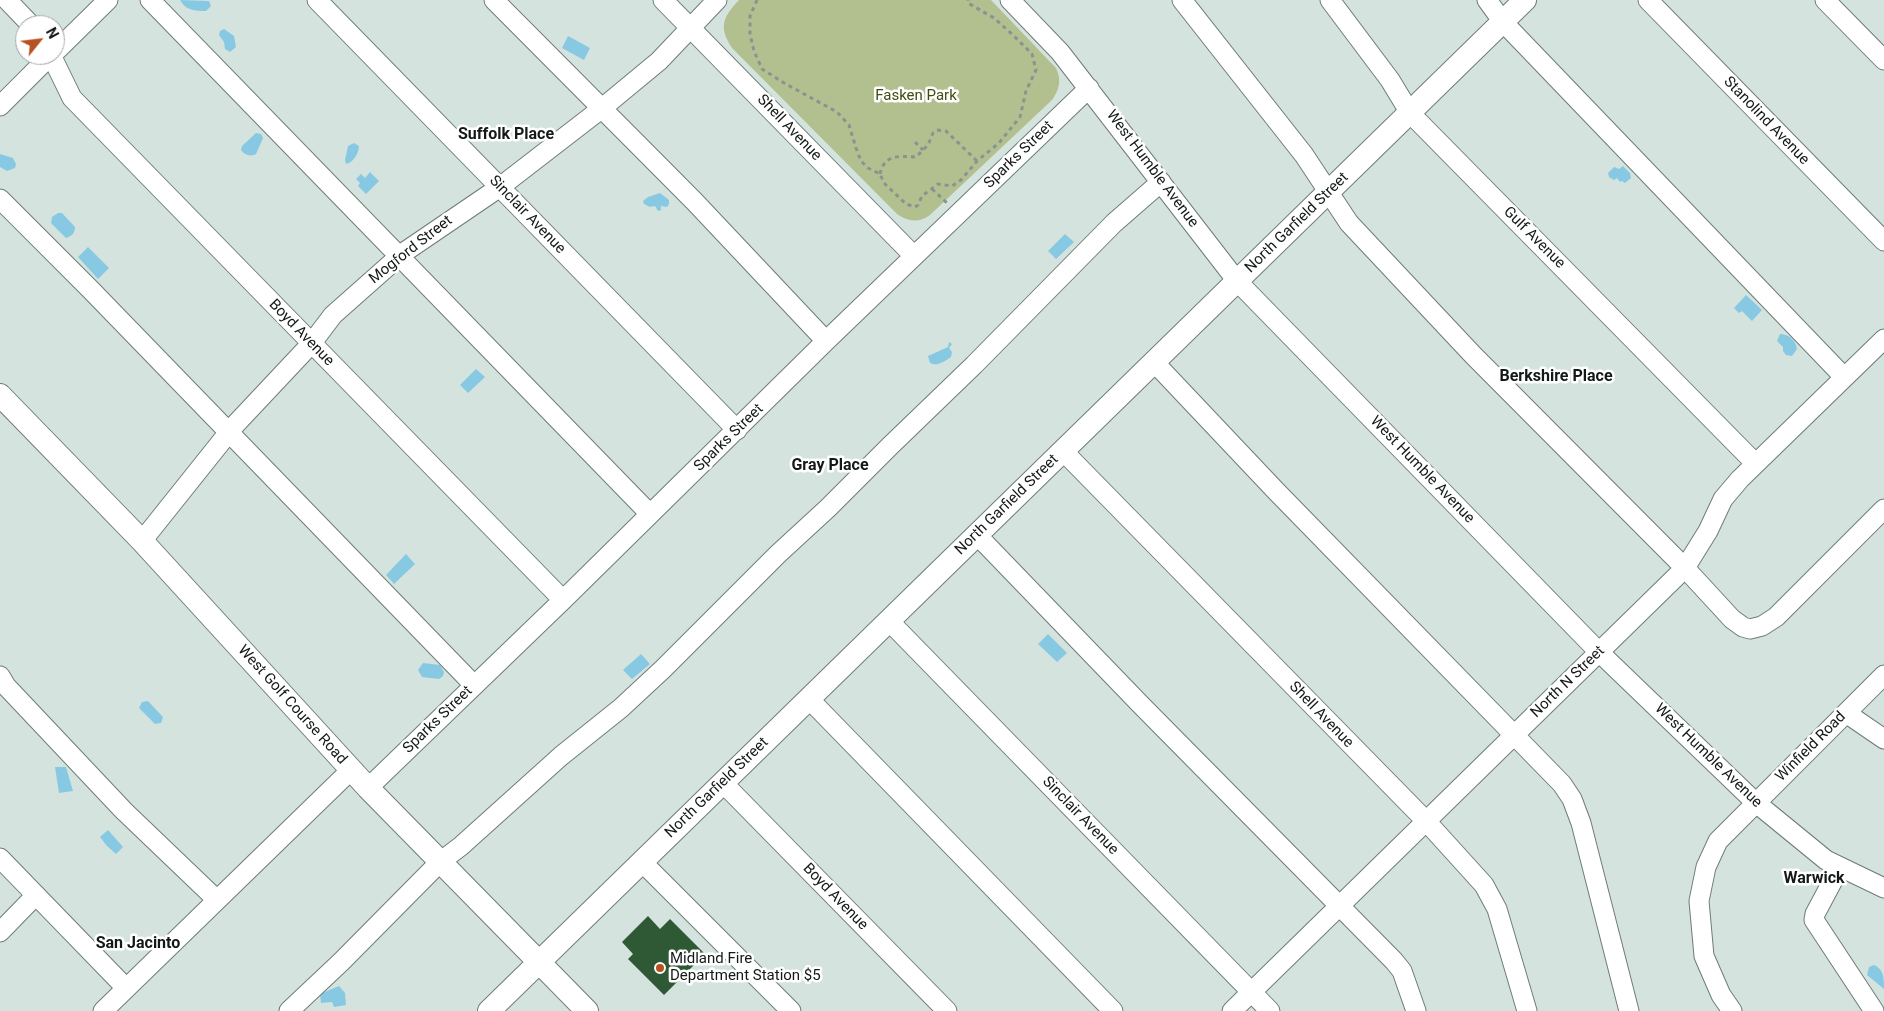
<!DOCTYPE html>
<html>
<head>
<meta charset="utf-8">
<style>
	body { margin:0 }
	#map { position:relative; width:1884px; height:1011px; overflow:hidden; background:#d4e3de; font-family:Roboto,sans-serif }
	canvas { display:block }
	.north { position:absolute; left:15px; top:15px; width:50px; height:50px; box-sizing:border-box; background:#fff; border:1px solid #a1a3a2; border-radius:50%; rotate:61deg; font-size:14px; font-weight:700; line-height:20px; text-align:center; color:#131917 }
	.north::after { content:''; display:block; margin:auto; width:18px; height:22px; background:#b75220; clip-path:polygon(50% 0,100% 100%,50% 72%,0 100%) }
</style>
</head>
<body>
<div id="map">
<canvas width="1884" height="1011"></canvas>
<div class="north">N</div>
</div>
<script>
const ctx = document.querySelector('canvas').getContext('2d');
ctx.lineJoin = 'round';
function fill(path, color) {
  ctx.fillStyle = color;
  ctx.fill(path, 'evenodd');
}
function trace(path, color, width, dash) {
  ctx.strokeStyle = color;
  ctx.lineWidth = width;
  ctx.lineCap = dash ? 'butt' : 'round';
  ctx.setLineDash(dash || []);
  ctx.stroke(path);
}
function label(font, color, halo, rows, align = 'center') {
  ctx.font = font + ' Roboto,sans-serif';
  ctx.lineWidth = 5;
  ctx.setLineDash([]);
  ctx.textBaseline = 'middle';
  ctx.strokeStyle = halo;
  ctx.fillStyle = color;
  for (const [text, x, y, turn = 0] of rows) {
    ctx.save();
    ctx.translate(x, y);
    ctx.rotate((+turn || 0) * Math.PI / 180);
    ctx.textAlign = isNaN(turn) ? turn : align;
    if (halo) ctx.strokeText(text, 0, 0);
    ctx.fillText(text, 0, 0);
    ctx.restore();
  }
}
const green = new Path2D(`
	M739,0H991L1056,68C1062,80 1059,90 1052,100L930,215C919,223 908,222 897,214L732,48C718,27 723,17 739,0Z`);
const water = new Path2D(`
	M180,0L209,1L211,6L206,11C195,11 185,10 180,0Z
	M224,29L234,36L236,47L230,52L225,49L224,42L219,35L220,31Z
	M568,36L590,48L584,60L562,48Z
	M256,133L261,134L263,138L256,154C251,157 244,155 241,150L242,146Z
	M354,143L359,146C359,153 353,163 346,164L345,160L348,146Z
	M0,154L13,158L16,164L15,168L7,171L0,167Z
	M1623,166L1630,173L1631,178L1625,183L1622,181L1620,182L1617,178L1614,180L1609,177L1608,173L1614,167L1619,169Z
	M370,172L379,181L366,194L358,186L360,183L356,179L361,174L365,178Z
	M660,193L669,200V204L667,207L661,206V210L658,211L655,206L650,207L644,204L643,201L648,197Z
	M58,213H62L75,227C75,233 72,236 66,238L51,223L52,217Z
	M1065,234L1074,242L1056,259L1048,251Z
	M88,247L109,268L98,279L78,257Z
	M1746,295L1762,310L1752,321L1742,311L1739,313L1734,308Z
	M1780,334C1788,334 1796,340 1797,349L1792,356L1786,355L1783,351V347L1777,341Z
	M949,342L952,344L949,348L952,352L951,357C945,361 937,367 930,363L928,356L948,347Z
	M476,369L485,377L468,393L460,385Z
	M406,554L415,564L394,584L386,575Z
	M1048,634L1067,653L1057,662L1038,644Z
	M641,654L650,664L632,679L623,670Z
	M423,663L440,665L444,672L443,676L439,679L422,677L418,670Z
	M148,701L163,717L161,723L155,724L139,708L142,702Z
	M55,767H66L73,791L59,793Z
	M108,830L123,847L116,854L107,846L100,837Z
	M1874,965C1884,969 1884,978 1884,989L1867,975L1869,967Z
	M339,986L345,993L346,1005L334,1007L332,1002L321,1003L320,994Z`);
const building = new Path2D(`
	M648,916L660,929L670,919L705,954L664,995L628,959L633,954L622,942Z`);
const path = new Path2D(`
	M757,0L750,16V34L754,51L762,69L784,83L837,112L849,125L856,148L861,161L868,168L880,174L884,183L906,204L915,207L918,205L922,196L938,184L952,186L961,180L977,161L999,143L1020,117L1026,91L1036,70L1032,54L1013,35L994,18L968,3V0
	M915,142L923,150
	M880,174C884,154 900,156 916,157L928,145L933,133L937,130L946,131L977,161
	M932,189L947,203`);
const minor = new Path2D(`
	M7,0L31,25
	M150,0L650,514
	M317,0L737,430
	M494,0L694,201L826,341
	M663,0L914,256
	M1010,0L1060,52L1237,281L1599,652L1755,802L1826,860L1884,888
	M1182,0L1304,155L1349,223L1473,355L1685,568L1732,619L1743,627L1750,629L1762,626L1776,617L1884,509
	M1330,0L1390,80L1410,113L1755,463
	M1487,0L1503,22L1844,377
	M1648,0L1884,241
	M1825,0L1884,60
	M55,52L108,0
	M51,55L72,98L563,600
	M0,106L51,55
	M0,199L90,289L474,685
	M1154,362L1276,491L1562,784L1572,799L1581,823L1629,1011
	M1063,451L1426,821L1484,885L1497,909L1527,1011
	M977,535L1141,705L1394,961L1402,971L1416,1011
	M142,541L233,427L311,344L333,315L403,253L500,187L601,109L659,61L717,0
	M889,621L1270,1011
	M0,676L6,686L124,811L217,900
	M809,699L1113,1011
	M1846,713L1884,739
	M723,783L947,1011
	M368,788L563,600L826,341L1089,88
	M0,858L126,988
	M642,862L791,1011
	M1840,867L1815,914L1814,920L1874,1011
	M0,932L36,895
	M103,1011L351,770
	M289,1011L341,962L440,862L461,846L561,756L621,708L663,669L778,554L828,508L890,446L974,365L1114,223L1161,182
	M1232,1011L1685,568L1708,531L1723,499L1740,479L1884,339
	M1732,1011L1721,995L1704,956L1699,901L1706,867L1718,841L1884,675`);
const major = new Path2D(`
	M0,395L142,541L368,788L587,1011
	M489,1011L1525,0`);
const markers = [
	[660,968,5,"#b75220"]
];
const parkNames = [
	["Fasken Park",916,96]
];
const streetNames = [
	["Stanolind Avenue",1766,121,46],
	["Shell Avenue",789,128,46],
	["Sparks Street",1019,155,-44],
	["West Humble Avenue",1152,169,53],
	["Sinclair Avenue",527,215,46],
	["North Garfield Street",1297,223,-44],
	["Gulf Avenue",1534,238,45],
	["Mogford Street",411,250,-38],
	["Boyd Avenue",301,333,46],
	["Sparks Street",729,438,-44],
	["West Humble Avenue",1422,470,46],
	["North Garfield Street",1007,505,-44],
	["North N Street",1568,682,-44],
	["West Golf Course Road",292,705,48],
	["Shell Avenue",1321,715,46],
	["Sparks Street",438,720,-44],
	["Winfield Road",1811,747,-45],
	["West Humble Avenue",1708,756,44],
	["North Garfield Street",717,788,-44],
	["Sinclair Avenue",1080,816,46],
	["Boyd Avenue",835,897,46]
];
const poiNames = [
	["Midland Fire",670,959],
	["Department Station $5",670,976]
];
const neighbourhoodNames = [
	["Suffolk Place",506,135],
	["Berkshire Place",1556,377],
	["Gray Place",830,466],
	["Warwick",1814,879],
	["San Jacinto",138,944]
];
fill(green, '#b2c08f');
fill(water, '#87c9e2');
fill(building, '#2f5934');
trace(minor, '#6f7c78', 21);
trace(major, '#6f7c78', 24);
trace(path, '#899490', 3, [4, 4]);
trace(minor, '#fff', 19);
trace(major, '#fff', 22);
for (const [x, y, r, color] of markers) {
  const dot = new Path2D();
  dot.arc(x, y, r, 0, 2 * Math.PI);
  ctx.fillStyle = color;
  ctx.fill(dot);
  trace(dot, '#fff', 2);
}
label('15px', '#404d10', '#fff', parkNames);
label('15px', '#131917', '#fff', streetNames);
label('15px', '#131917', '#fff', poiNames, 'left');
label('bold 16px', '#131917', '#fff', neighbourhoodNames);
</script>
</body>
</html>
